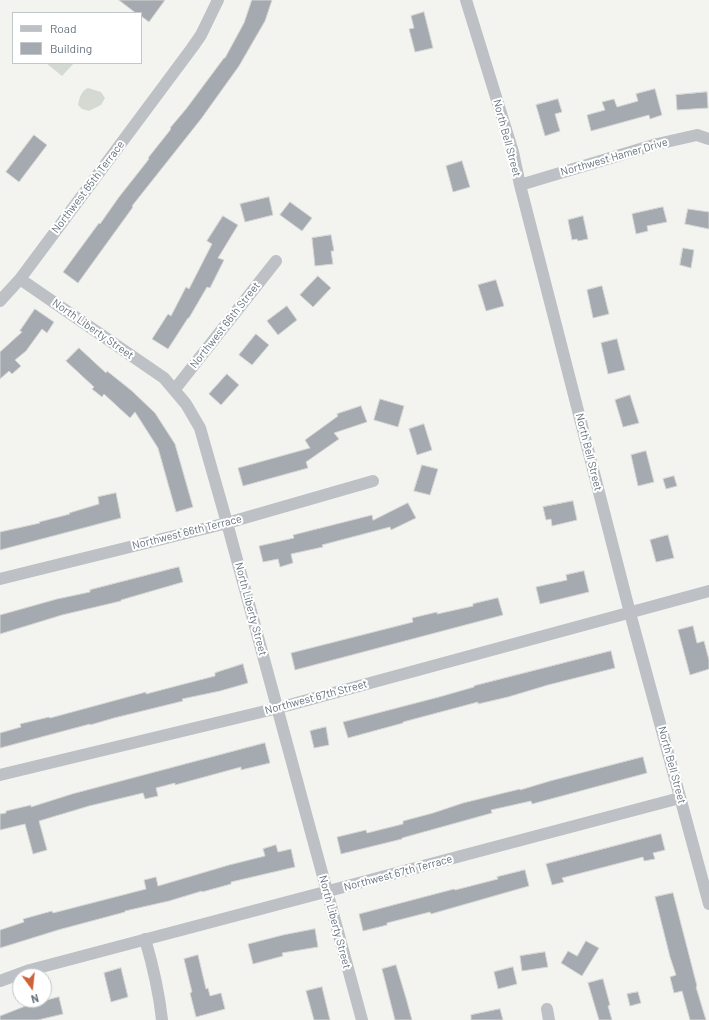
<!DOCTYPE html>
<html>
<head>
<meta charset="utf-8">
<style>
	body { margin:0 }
	#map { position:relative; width:709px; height:1020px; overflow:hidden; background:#f3f4f0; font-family:Barlow,sans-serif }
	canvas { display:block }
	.legend { position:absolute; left:12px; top:12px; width:130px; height:52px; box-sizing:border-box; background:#fff; border:1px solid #c2c7cb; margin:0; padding:5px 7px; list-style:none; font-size:12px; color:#66727e }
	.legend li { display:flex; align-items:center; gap:8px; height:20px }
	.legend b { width:20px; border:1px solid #c2c7cb }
	.north { position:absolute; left:12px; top:968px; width:40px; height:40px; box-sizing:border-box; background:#fff; border:1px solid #c2c7cb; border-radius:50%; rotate:165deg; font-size:11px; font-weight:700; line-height:16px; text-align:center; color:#66727e }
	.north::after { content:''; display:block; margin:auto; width:14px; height:18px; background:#cd6237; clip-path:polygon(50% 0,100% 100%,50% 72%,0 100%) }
</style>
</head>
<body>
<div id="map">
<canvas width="709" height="1020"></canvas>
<ul class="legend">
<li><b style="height:5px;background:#bdc0c4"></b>Road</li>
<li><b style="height:11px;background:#a4aab0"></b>Building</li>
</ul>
<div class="north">N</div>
</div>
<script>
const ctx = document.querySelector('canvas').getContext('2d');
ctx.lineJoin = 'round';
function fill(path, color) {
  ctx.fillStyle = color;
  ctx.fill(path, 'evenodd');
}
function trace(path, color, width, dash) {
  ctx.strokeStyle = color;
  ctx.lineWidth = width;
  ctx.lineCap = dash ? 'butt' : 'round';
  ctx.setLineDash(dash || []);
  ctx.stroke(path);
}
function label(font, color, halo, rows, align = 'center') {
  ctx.font = font + ' Barlow,sans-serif';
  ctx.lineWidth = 4;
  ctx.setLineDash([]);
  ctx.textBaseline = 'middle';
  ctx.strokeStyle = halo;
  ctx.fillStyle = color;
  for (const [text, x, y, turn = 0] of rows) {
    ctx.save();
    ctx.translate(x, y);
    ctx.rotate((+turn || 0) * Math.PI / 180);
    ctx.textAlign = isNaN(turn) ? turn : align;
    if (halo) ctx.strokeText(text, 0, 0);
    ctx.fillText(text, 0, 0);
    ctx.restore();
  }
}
const green = new Path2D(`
	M46,63H74L62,76Z
	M88,88L101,92L105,98L101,105L89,111L82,109L78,105C79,99 81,91 88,88Z`);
const building = new Path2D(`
	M119,0H165L149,22L141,16V13H136Z
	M252,0H272L265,21L239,66L201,119L132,206L133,207L78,283L63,272L99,223L100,224L119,197L149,159L148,158L171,129L170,128L186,109L224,58H225L244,23Z
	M424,12L433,48L415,52L409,29L414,28L411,16Z
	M655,89L662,115L650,119L649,115L591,131L587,115L605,110L602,102L614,99L617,107L638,101L636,94Z
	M707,92L708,108L677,110L676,95Z
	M558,99L562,112L555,114L560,131L545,136L536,105Z
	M34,135L47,145L19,182L6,172Z
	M462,161L470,187L453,192L446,166Z
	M269,197L273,215L245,222L240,204Z
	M290,202L312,218L302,231L280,215Z
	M663,207L667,222L647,226L648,231L636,234L632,214Z
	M688,209L709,212V229L685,224Z
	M223,216L238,225L218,258L224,260L210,288L207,287L189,318H188L168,349L152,339L168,314L171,316L186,287L189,289L212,244L207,241Z
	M583,216L588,239L578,241L577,239L572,240L568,220Z
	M331,235L334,251H331L333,264L315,266L312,238Z
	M683,248L694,250L691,268L680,265Z
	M318,276L331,288L313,307L300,295Z
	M496,280L504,306L486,311L478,285Z
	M602,286L609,314L593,318L587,290Z
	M287,306L297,320L278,335L267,321Z
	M35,309L54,322L47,333L42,329L26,351L15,360L21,366L12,374L9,371L0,379V352L22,332L20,331Z
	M256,334L269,345L252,365L239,355Z
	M617,339L625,370L608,374L601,343Z
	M79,348L106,373L107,371L132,391L155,413L175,444L193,507L176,512L158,448L135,412L130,418L104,394L102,397L92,389L94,387L66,361Z
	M227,374L239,385L221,405L209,394Z
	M630,395L639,423L623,427L615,400Z
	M380,399L404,406L398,427L374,420Z
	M361,406L367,422L334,433L339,439L306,462L308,468L243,486L238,468L310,448L305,440L338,416L337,414Z
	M424,424L432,450L417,455L409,429Z
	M646,451L654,482L638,486L631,455Z
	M422,465L438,469L430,495L414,491Z
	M674,476L677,486L666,489L663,479Z
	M116,493L121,518L0,550V532L40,523L39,522L70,514L69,513L99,504L98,497Z
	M573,501L577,520L552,526L551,519L546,520L543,507Z
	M408,503L416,518L391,530L390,527L322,545L323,547L291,554L293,563L280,567L278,559L263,562L259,546L294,538L293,535L372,515L373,520Z
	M668,535L674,558L656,562L650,540Z
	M179,567L183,582L121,600V601L62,615L0,634V615L57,599L90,592V590Z
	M584,571L589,592L540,604L536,587L567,580L566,575Z
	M498,598L503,615L295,670L291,653L413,622L412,618L437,612V614L473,606V604Z
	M693,626L697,643L704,641L709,660V669L690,675L678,630Z
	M611,651L615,668L548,685L508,697L478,704V702L403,722V723L348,738L343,722L439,697L474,687V686Z
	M243,664L248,683L220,691L182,699L183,701L114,718L90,725V724L0,748V733L21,727L20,724L49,717L50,718L146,692V694L184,684L215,676V673Z
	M326,727L329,745L314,748L310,731Z
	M265,743L270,763L241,770V767L175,785V783L156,788L158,796L145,799L143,793L89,806L39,821L47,850L33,854L25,824L0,830V814L6,813V811L31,805V807L72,794Z
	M643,757L647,773L532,804L531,801L491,810L492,813L402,838V839L341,854L337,837L366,830L367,833L403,824V821L433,813L463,803L520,789V790L550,781Z
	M661,834L665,850L653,853L655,859L644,861L643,857L562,878L564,882L552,885L546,864Z
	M276,845L278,852L291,849L295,867L231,882V884L202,892V891L169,901L125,911V912L58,930L0,948V930L24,922L23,919L52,911L53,913L146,889L144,880L156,877L158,886L229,865L265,856L263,849Z
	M525,870L529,886L431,914L430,912L387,923V925L363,931L359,914L454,889L455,890L498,879L497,877Z
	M673,893L697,986L696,987L706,1020H690L682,991L674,993L670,977L676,975L670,957L655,897Z
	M315,929L318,947L282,953L283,956L253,964L248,944L283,935Z
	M586,941L599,948L582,976L561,963L568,951L577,956Z
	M545,952L548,967L522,971L520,956Z
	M198,955L206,989L208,988L210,996L221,993L225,1009L196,1017L190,993L192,992L184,959Z
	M396,965L406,998L412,1020H395L382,969Z
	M513,967L517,984L498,989L494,972Z
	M121,968L128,997L111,1002L104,973Z
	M603,979L610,1005L608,1006L612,1020H599L588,983Z
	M322,987L330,1020H314L306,991Z
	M638,992L641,1003L630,1006L627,994Z
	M59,997L63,1014L38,1020H0V1016L28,1005Z
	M500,1009L503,1020H471V1015Z`);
const street = new Path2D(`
	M466,0L513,152L520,185L630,613L709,904
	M520,185L657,144L697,135L709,139
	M20,279L164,378L186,404L200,428L227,523L362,1020
	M0,301L20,279L192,48L201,35L218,0
	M175,389L276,261
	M0,579L227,523L373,481
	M0,775L278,708L709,591
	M145,939C153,966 159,992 162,1020
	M0,981L30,970L680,798
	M547,1009L549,1020`);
const streetNames = [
	["North Bell Street",507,138,75],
	["Northwest Hamer Drive",614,157,-16],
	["Northwest 65th Terrace",88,187,-53],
	["Northwest 66th Street",225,325,-52],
	["North Liberty Street",93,329,35],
	["North Bell Street",589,452,76],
	["Northwest 66th Terrace",187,532,-14],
	["North Liberty Street",251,609,75],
	["Northwest 67th Street",316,697,-15],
	["North Bell Street",672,765,75],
	["Northwest 67th Terrace",398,873,-15],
	["North Liberty Street",335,922,75]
];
fill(green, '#d4dad2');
fill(building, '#a4aab0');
trace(building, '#d5d5d3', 1);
trace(street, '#bdc0c4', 12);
label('11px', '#66727e', '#fff', streetNames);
</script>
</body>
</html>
